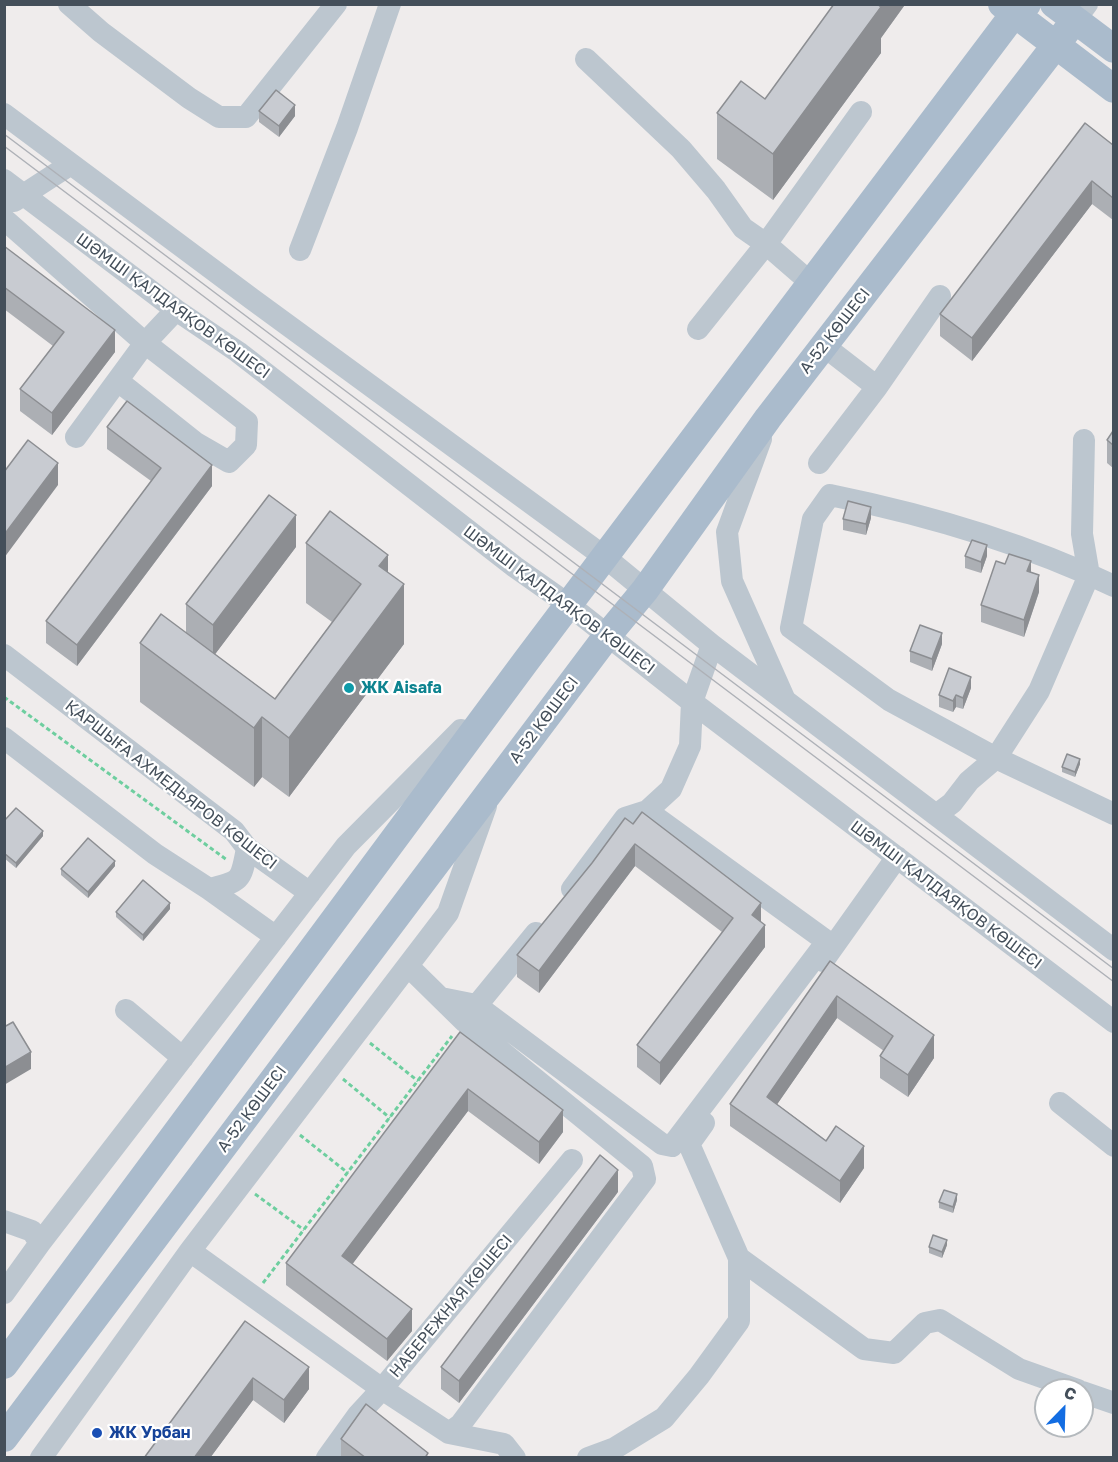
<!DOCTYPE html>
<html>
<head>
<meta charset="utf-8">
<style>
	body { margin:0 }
	#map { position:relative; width:1118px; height:1462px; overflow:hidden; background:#efecec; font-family:"Golos Text",sans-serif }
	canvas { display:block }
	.frame { position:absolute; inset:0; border:6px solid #444f5a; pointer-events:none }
	.north { position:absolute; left:1034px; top:1378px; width:60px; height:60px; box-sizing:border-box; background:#fff; border:2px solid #b4b9bd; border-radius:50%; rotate:23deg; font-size:16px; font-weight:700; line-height:24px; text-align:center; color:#444f5a }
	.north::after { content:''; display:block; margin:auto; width:21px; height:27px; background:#136de2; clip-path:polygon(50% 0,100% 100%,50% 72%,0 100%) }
</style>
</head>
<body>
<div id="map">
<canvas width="1118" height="1462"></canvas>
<div class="frame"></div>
<div class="north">С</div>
</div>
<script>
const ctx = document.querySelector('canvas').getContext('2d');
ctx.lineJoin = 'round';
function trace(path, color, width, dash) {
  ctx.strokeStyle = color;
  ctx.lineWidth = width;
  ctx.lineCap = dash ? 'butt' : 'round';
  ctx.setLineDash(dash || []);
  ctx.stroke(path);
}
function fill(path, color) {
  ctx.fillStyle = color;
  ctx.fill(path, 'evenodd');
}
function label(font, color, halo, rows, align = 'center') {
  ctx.font = font + ' "Golos Text",sans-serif';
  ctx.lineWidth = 4.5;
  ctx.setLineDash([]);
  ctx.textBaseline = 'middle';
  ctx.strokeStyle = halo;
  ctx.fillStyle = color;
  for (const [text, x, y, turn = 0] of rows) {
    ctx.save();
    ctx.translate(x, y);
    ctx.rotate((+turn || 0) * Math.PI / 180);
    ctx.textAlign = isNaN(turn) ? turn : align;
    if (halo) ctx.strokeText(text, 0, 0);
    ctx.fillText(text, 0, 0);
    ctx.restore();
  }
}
const path = new Path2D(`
	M4,697L227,860
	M370,1043L418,1081
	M343,1079L390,1118
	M300,1135L348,1173
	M255,1194L304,1230
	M263,1283L452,1036`);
const minor = new Path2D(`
	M69,4L101,32L189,98L219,117H246L336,4
	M1075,20L1087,4
	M586,59L681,149L716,190L743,228L766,244L698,329
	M4,114L252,299L606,558L712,645L1114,950
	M4,180L176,310L238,352L515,567L569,605L692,702L1114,1022
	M14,201L71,164
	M4,219L145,343L176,310
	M300,250L347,128L390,4
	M811,283L766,244L861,112
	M824,346L877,387L940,296
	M76,437L145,343L247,422L246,445L229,462L196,443L118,381
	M761,439L727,532L732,581L784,698
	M819,463L877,387
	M1114,586C1024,543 928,515 830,495L813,519L791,628L889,700L996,758L1114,814
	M4,655L234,831L247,848L310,893
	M4,738L155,854L209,889L276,937
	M936,815L952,803L969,781L996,758L1039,691L1089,575L1082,534L1084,440
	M209,889C242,881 241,881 247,848
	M572,889L625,818L647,811L671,789L690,746L692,702L712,645
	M823,961L897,857
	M409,967L464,1021L536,933
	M441,998L476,1005L662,1144L672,1146L822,948L825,940L647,811
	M126,1010L183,1058
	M1060,1103L1114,1146
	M4,1221L32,1231L40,1243
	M190,1251L382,1389L358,1415L327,1458
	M739,1258L864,1349L894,1353L925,1323L940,1320L1019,1369L1078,1390
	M4,1293L40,1243L346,846L461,730
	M1082,1392L1114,1403
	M449,1433L460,1425L645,1179L642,1166L464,1021
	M41,1458L190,1251L448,913L486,806
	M515,1458L504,1444L449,1433L382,1389L572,1160
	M588,1458L615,1448L664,1418L699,1376L739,1321V1258L689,1144L704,1123`);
const major = new Path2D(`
	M1002,4L1114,89
	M1054,4L1114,49
	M4,1365L526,661L1014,14L1027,4
	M4,1438L607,636L645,590L768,418L1075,20`);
const tram = new Path2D(`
	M4,134L1114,969
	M4,146L1114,982`);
const wall = new Path2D(`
	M904,4V6L881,38V53L773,200L717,159V113L765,99Z
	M259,111L295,116L279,137L259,122Z
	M1113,145V220L1092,204L972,361L940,336V314Z
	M4,246L115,352L52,435L20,411V389L53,346L4,309Z
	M107,427L212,486L77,666L46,643V621L151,481L107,449Z
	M1113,431V468L1107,463V440Z
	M871,518L866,535L843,530V519Z
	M306,543L388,573L404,644L289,797L262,777L254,787L140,702V643L186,633V604L296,547L215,654L275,699L332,622L306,603Z
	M965,556H987L981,573L965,568Z
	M1031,572L1039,592L1024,637L981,622V605Z
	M942,644L932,671L910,662V651Z
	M971,688L963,709L956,707L953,712L939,707V695Z
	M1080,764L1075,777L1062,772V767Z
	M625,818L761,922L765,947L660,1085L637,1067V1045L722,932L635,866L539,993L517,977V955L592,863Z
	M4,821L43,836L16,868L4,858Z
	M115,866L88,898L61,875V869Z
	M170,909L143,941L116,917V912Z
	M830,961L934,1058L908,1097L880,1078V1056L884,1051L837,1018L777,1104L864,1168L840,1203L730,1126V1104Z
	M460,1032L563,1132L539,1164L468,1111L352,1264L412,1331L387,1361L286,1285V1263Z
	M618,1192L459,1403L441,1389V1367Z
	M957,1200L953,1213L939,1208V1202Z
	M947,1245L942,1258L929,1253V1247Z
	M245,1321L309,1389L284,1423L253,1400L210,1458H144Z
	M341,1439L428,1458H341Z`);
const shadedWall = new Path2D(`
	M874,4H904V6L881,38V53L773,200V154Z
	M295,105V116L279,137V126Z
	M1092,181V204L972,361V338Z
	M115,330V352L52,435V413Z
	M58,463V485L4,558V535Z
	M212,465V486L77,666V645Z
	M871,507V518L866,535V524Z
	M296,515V547L213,657V625Z
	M987,545V556L981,573V562Z
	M388,555V605L404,584V644L289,797V738L379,566Z
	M1031,561V578L1027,571Z
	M1039,575V592L1024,637V620Z
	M942,633V644L932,671V659Z
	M971,677V688L963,709V698Z
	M956,695V707L953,712V701Z
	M262,717V777L254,787V728Z
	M1080,759V764L1075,777V772Z
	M43,831V836L16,868V863Z
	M635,844V866L539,993V971Z
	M115,861V866L88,898V892Z
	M170,903V909L143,941V935Z
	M761,903V925L752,915Z
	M765,925V947L660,1085V1063Z
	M837,996V1018L767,1119V1097Z
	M934,1035V1058L908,1097V1075Z
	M31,1052V1069L4,1085V1068Z
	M468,1089V1111L342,1278V1256Z
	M563,1110V1132L539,1164V1142Z
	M864,1146V1168L840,1203V1181Z
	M618,1170V1192L459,1403V1381Z
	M957,1194V1200L953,1213V1207Z
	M947,1240V1245L942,1258V1252Z
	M412,1309V1331L387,1361V1339Z
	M309,1367V1389L284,1423V1400Z
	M253,1378V1400L210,1458H194Z`);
const building = new Path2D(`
	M834,4H877L881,7L773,154L717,113L741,81L765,99Z
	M276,90L295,105L279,126L259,111Z
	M1085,123L1113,145V198L1092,181L972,338L940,314Z
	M4,246L115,330L52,413L20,389L64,332L4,287Z
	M127,401L212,465L77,645L46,621L161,468L107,427Z
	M1113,431V445L1107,440Z
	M28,440L58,463L4,535V472Z
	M269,495L296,515L213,625L186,604Z
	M848,501L871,507L866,524L843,519Z
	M330,511L388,555L379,566L404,584L289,738L262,717L254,728L140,643L161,614L275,699L361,584L306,543Z
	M972,540L987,545L981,562L965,556Z
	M1009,554L1031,561L1027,571L1039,575L1024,620L981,605L996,561L1005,564Z
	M920,625L942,633L932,659L910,651Z
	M949,668L971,677L963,698L956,695L953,701L939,695Z
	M1067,754L1080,759L1075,772L1062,767Z
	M16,808L43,831L16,863L4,853V821Z
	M642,812L761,903L752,915L765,925L660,1063L637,1045L733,918L635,844L539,971L517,955L592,863L625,818L633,824Z
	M88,838L115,861L88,892L61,869Z
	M143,880L170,903L143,935L116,912Z
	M830,961L934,1035L908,1075L880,1056L893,1036L837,996L767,1097L826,1141L836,1126L864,1146L840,1181L730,1104Z
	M13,1022L31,1052L4,1068V1027Z
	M460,1032L563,1110L539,1142L468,1089L342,1256L412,1309L387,1339L286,1263Z
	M600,1155L618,1170L459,1381L441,1367Z
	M944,1190L957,1194L953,1207L939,1202Z
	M933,1235L947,1240L942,1252L929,1247Z
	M245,1321L309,1367L284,1400L253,1378L194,1458H144Z
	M366,1404L428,1453L425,1458H366L341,1439Z`);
const markers = [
	[349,688,6,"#0f9aa8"],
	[97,1433,6,"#1a4fb4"]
];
const streetNames = [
	["ШӘМШІ ҚАЛДАЯҚОВ КӨШЕСІ",173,306,36],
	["А-52 КӨШЕСІ",835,331,-52],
	["ШӘМШІ ҚАЛДАЯҚОВ КӨШЕСІ",559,600,37],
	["А-52 КӨШЕСІ",544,720,-53],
	["ҚАРШЫҒА АХМЕДЬЯРОВ КӨШЕСІ",171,785,38],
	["ШӘМШІ ҚАЛДАЯҚОВ КӨШЕСІ",946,895,37],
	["А-52 КӨШЕСІ",252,1109,-53],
	["НАБЕРЕЖНАЯ КӨШЕСІ",451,1306,-50]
];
const cultureNames = [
	["ЖК Aisafa",361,688]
];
const transitNames = [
	["ЖК Урбан",109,1433]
];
trace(path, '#6ece9f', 3, [4.5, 3]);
trace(minor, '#bcc6cf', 22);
trace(major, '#abc', 28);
trace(tram, '#aeb1b7', 1.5);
fill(wall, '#acafb4');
fill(shadedWall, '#8c8e92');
fill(building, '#c8cbd1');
trace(building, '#8c8e92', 1.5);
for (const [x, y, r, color] of markers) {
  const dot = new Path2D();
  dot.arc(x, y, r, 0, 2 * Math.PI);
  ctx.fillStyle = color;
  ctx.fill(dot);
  trace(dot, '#fff', 2);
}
label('16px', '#444f5a', '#fff', streetNames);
label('bold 16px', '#0d838f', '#fff', cultureNames, 'left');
label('bold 16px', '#164399', '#fff', transitNames, 'left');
</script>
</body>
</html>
